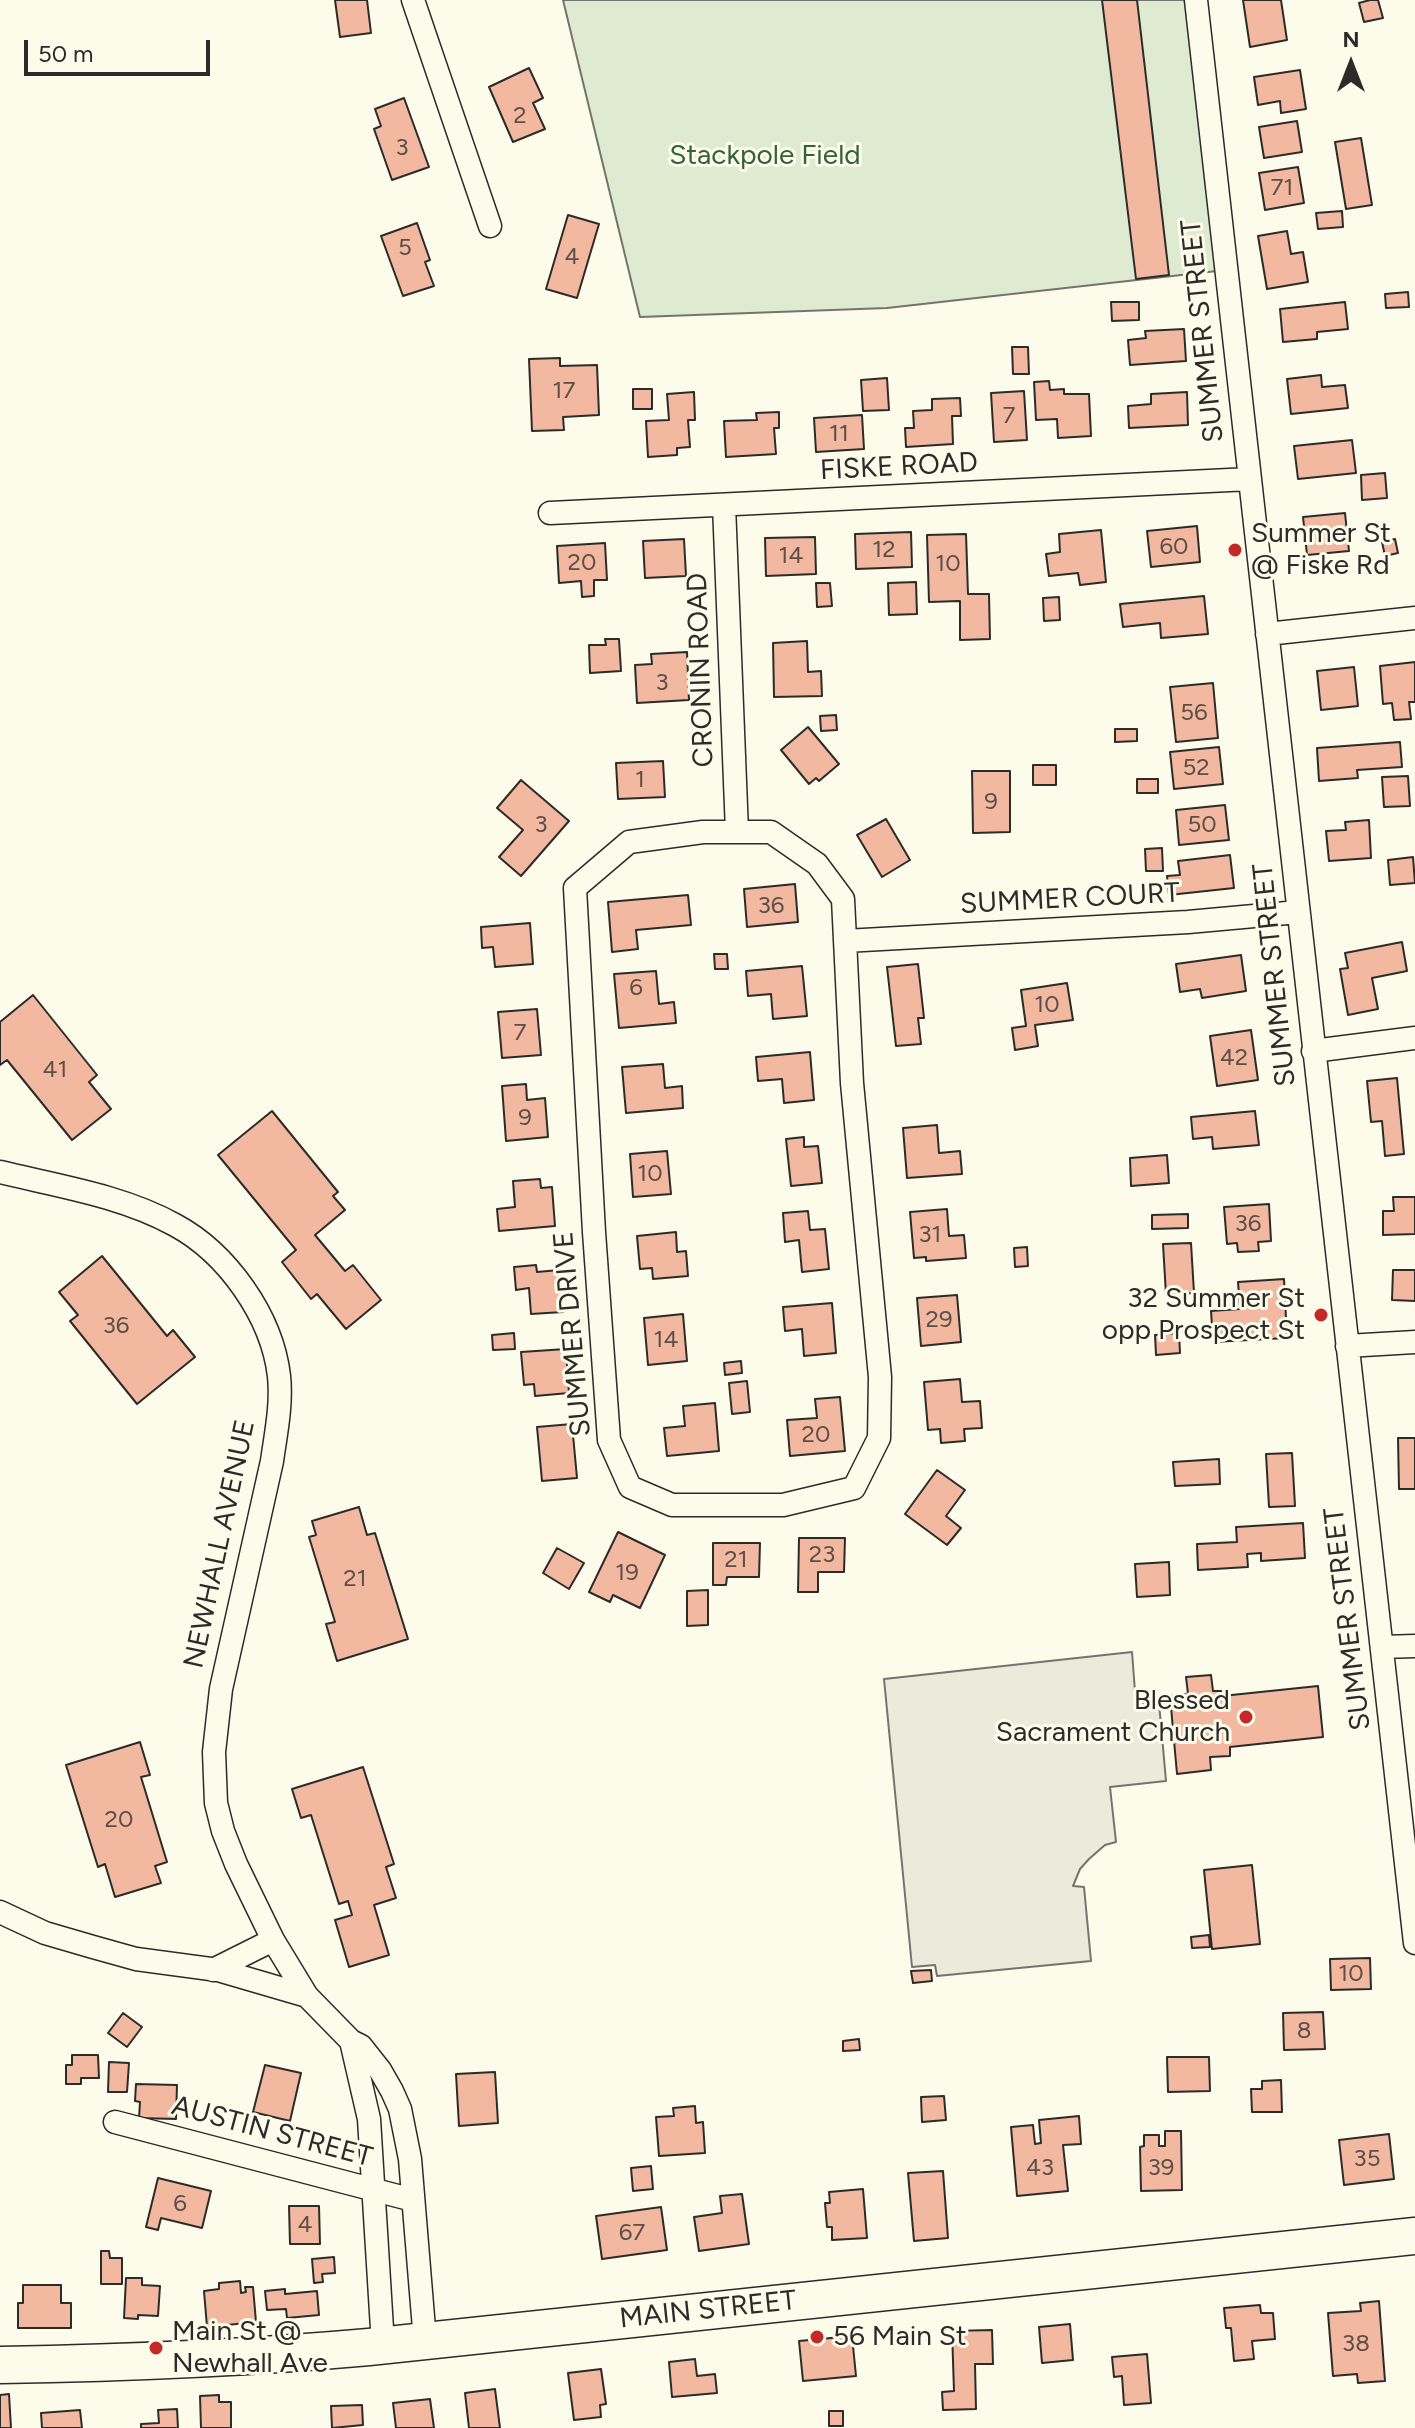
<!DOCTYPE html>
<html>
<head>
<meta charset="utf-8">
<style>
	body { margin:0 }
	#map { position:relative; width:1415px; height:2428px; overflow:hidden; background:#fdfbea; font-family:Figtree,sans-serif }
	canvas { display:block }
	.north { position:absolute; left:1311px; top:24px; width:80px; height:80px; -webkit-text-stroke:6px #fdfbea; paint-order:stroke; rotate:0deg; font-size:22px; font-weight:700; line-height:32px; text-align:center; color:#2b2b2b }
	.north::after { content:''; display:block; margin:auto; width:28px; height:36px; background:#2b2b2b; clip-path:polygon(50% 0,100% 100%,50% 72%,0 100%) }
	.scale { position:absolute; left:24px; top:40px; width:186px; height:36px; box-sizing:border-box; border:4px solid #2b2b2b; border-top:0; padding-left:10px; font-size:24px; line-height:28px; white-space:nowrap; color:#2b2b2b; -webkit-text-stroke:6px #fdfbea; paint-order:stroke }
</style>
</head>
<body>
<div id="map">
<canvas width="1415" height="2428"></canvas>
<div class="north">N</div>
<div class="scale">50 m</div>
</div>
<script>
const ctx = document.querySelector('canvas').getContext('2d');
ctx.lineJoin = 'round';
function fill(path, color) {
  ctx.fillStyle = color;
  ctx.fill(path, 'evenodd');
}
function trace(path, color, width, dash) {
  ctx.strokeStyle = color;
  ctx.lineWidth = width;
  ctx.lineCap = dash ? 'butt' : 'round';
  ctx.setLineDash(dash || []);
  ctx.stroke(path);
}
function label(font, color, halo, rows, align = 'center') {
  ctx.font = font + ' Figtree,sans-serif';
  ctx.lineWidth = 6;
  ctx.setLineDash([]);
  ctx.textBaseline = 'middle';
  ctx.strokeStyle = halo;
  ctx.fillStyle = color;
  for (const [text, x, y, turn = 0] of rows) {
    ctx.save();
    ctx.translate(x, y);
    ctx.rotate((+turn || 0) * Math.PI / 180);
    ctx.textAlign = isNaN(turn) ? turn : align;
    if (halo) ctx.strokeText(text, 0, 0);
    ctx.fillText(text, 0, 0);
    ctx.restore();
  }
}
const green = new Path2D(`
	M563,0H1192L1217,271L887,308L640,317Z`);
const parking = new Path2D(`
	M1132,1652L1136,1705L1159,1703L1166,1781L1110,1787L1116,1842L1105,1845L1089,1859L1080,1869L1073,1886L1084,1887L1091,1961L937,1976L935,1965L912,1967L884,1679Z`);
const building = new Path2D(`
	M335,0H367L371,33L340,37Z
	M1102,0H1137L1169,275L1136,279Z
	M1243,0H1281L1287,40L1250,47Z
	M1370,0H1378L1383,18L1364,22L1359,3Z
	M529,68L543,98L533,103L545,129L513,142L489,87Z
	M1300,70L1306,109L1281,113L1280,101L1258,105L1254,77Z
	M404,98L429,167L392,180L374,129L381,126L375,109Z
	M1297,121L1302,152L1264,158L1259,127Z
	M1361,138L1372,205L1346,209L1335,142Z
	M1298,167L1304,203L1265,210L1259,173Z
	M1342,211L1343,227L1318,229L1316,213Z
	M568,215L599,224L577,298L546,289Z
	M417,223L430,260L425,262L434,286L403,296L381,236Z
	M1287,231L1291,254L1303,252L1308,282L1267,289L1258,236Z
	M1408,292L1409,307L1386,308L1385,294Z
	M1111,302H1139V320L1112,321Z
	M1345,302L1348,329L1317,332V339L1283,342L1280,309Z
	M1184,329L1186,361L1130,365L1128,340L1146,338L1145,331Z
	M1012,347H1028L1029,374H1013Z
	M560,358V366L597,365L599,415L563,417L564,430L532,431L529,359Z
	M1321,375L1322,387L1345,385L1348,408L1291,414L1287,379Z
	M887,378L889,410L863,411L861,380Z
	M1049,381L1050,390L1064,389V394H1089L1091,436L1058,438L1057,419L1036,420L1034,382Z
	M633,389H652V409H633Z
	M1024,391L1027,440L994,442L991,393Z
	M694,392L695,420H688L690,447L677,448V455L648,457L646,421L669,420L667,394Z
	M1187,392L1188,425L1129,428L1128,406L1151,404V394Z
	M960,398L961,416H952L953,444L906,447L905,428H914L913,411L932,410V399Z
	M779,412V428H774L776,454L726,457L724,421L757,420L756,413Z
	M862,415L864,449L816,452L814,418Z
	M1352,440L1356,473L1298,479L1294,446Z
	M1385,473L1387,498L1362,500L1361,475Z
	M1345,513L1349,551L1307,555L1303,517Z
	M1197,526L1200,562L1151,567L1147,531Z
	M1101,530L1106,582L1080,585L1078,573L1049,576L1046,554L1060,552L1059,534Z
	M911,532L912,567L856,569L855,534Z
	M966,534L968,594H989L990,639L960,640V601L929,602L927,535Z
	M815,537L816,574L766,576L765,538Z
	M684,539L686,576L645,578L643,541Z
	M1395,539L1398,553L1385,556L1382,542Z
	M605,543L607,580H594V596L582,597L581,581L559,583L557,546Z
	M916,582L917,614L889,615L888,583Z
	M816,583H830L832,606L817,607Z
	M1204,596L1208,634L1161,638L1160,623L1123,627L1120,604Z
	M1059,597L1060,620L1044,621L1043,598Z
	M605,639H619L621,671L590,673L589,645H606Z
	M807,641L808,672L821,671L822,696L774,697L773,643Z
	M687,652L689,700L637,703L635,665L652,664L651,654Z
	M1415,662V702H1409L1411,719L1394,720L1392,703L1383,704L1380,666Z
	M1354,667L1358,706L1321,710L1317,671Z
	M1213,683L1218,738L1176,742L1170,687Z
	M836,715L837,730L821,731L820,716Z
	M808,727L839,764L819,781L816,778L809,784L781,750Z
	M1115,729H1137V741L1115,742Z
	M1400,742L1402,767L1357,770L1358,778L1319,781L1317,748Z
	M1219,747L1223,784L1174,789L1170,752Z
	M663,761L665,797L618,799L616,763Z
	M1033,765H1056V785H1033Z
	M972,771H1010V832L973,833Z
	M1408,776L1410,806L1384,807L1382,777Z
	M1137,779H1158V793H1137Z
	M521,780L569,821L521,876L499,857L523,830L497,808Z
	M1225,805L1229,840L1179,845L1176,810Z
	M886,819L910,860L882,877L857,835Z
	M1369,820L1371,858L1329,861L1326,831L1346,830L1345,822Z
	M1162,848L1163,871H1146L1145,849Z
	M1230,855L1234,888L1169,895L1167,876L1180,875L1178,861Z
	M1413,857L1415,883L1390,885L1388,860Z
	M795,884L798,922L747,927L744,889Z
	M688,895L691,925L636,930L638,949L612,952L608,902Z
	M530,923L533,964L495,967L493,947L482,948L481,927Z
	M1402,942L1407,971L1372,978L1378,1009L1348,1015L1340,969L1348,968L1345,953Z
	M714,954H727L728,969H715Z
	M1241,955L1246,991L1202,998L1200,989L1180,992L1176,964Z
	M918,964L924,1018H918L921,1044L896,1046L887,967Z
	M802,966L807,1016L773,1019L771,994L748,996L746,971Z
	M656,971L659,1004L674,1002L676,1023L619,1028L614,974Z
	M1067,983L1073,1020L1035,1025L1038,1046L1015,1050L1012,1028L1026,1026L1021,990Z
	M33,995L97,1075L89,1082L111,1109L72,1140L7,1060L0,1065V1022Z
	M537,1009L541,1055L502,1058L498,1012Z
	M1251,1030L1258,1080L1217,1086L1210,1036Z
	M810,1052L814,1100L784,1103L782,1079L758,1081L756,1057Z
	M663,1064L665,1088L682,1086L683,1108L626,1113L622,1067Z
	M1397,1078L1404,1154L1385,1156L1382,1121L1371,1122L1367,1081Z
	M526,1084L527,1100L545,1098L548,1137L506,1141L502,1086Z
	M272,1111L338,1192L333,1196L345,1210L315,1235L345,1271L353,1265L381,1300L346,1329L317,1294L311,1299L282,1262L296,1250L218,1155Z
	M1255,1111L1259,1145L1213,1149L1212,1137L1193,1139L1191,1117Z
	M937,1125L939,1153L960,1151L962,1174L907,1178L903,1128Z
	M804,1137V1147L818,1146L822,1183L791,1186L786,1139Z
	M667,1151L671,1194L633,1197L630,1154Z
	M1167,1155L1169,1183L1131,1186L1130,1158Z
	M540,1179L541,1188L552,1187L555,1226L499,1231L497,1209L515,1207L513,1181Z
	M1393,1197H1415V1234L1383,1235V1211H1394Z
	M1269,1204L1271,1241L1258,1242L1259,1251L1238,1252L1237,1243L1227,1244L1224,1207Z
	M947,1209L949,1236L964,1235L966,1258L926,1261V1257L914,1258L910,1212Z
	M808,1211L810,1230L825,1229L829,1269L802,1272L799,1240L785,1242L783,1213Z
	M1188,1214V1228L1152,1229V1215Z
	M676,1232L677,1252L686,1251L688,1276L653,1279L652,1268L640,1269L637,1236Z
	M1191,1243L1194,1293L1166,1295L1163,1244Z
	M1027,1247L1028,1266L1015,1267L1014,1248Z
	M102,1256L167,1336L173,1330L195,1357L137,1404L70,1321L78,1315L59,1292Z
	M536,1265L537,1272L559,1270L563,1312L531,1314L529,1288L516,1290L514,1267Z
	M1393,1270H1415V1301L1392,1300Z
	M1284,1279L1287,1338L1213,1342L1211,1311L1240,1309L1238,1282Z
	M957,1295L961,1342L921,1346L917,1298Z
	M832,1303L836,1353L804,1356L802,1329L785,1331L783,1307Z
	M683,1314L687,1361L648,1365L644,1318Z
	M514,1333L515,1349L493,1350L492,1335Z
	M1179,1333L1180,1353L1156,1355L1155,1335Z
	M566,1349L569,1393L535,1396L534,1384L524,1385L521,1352Z
	M741,1361L742,1373L725,1375L724,1363Z
	M960,1379L962,1402L980,1401L982,1428L964,1429L965,1441L941,1443L940,1429L928,1430L924,1382Z
	M747,1381L750,1412L732,1414L729,1383Z
	M840,1397L845,1451L790,1456L787,1420L817,1418L815,1399Z
	M715,1403L719,1451L667,1456L664,1428L685,1426L683,1406Z
	M572,1424L577,1478L542,1481L537,1427Z
	M1398,1438H1415V1489H1399Z
	M1292,1453L1295,1506L1269,1507L1266,1454Z
	M1219,1459L1220,1484L1175,1486L1173,1462Z
	M937,1470L965,1490L946,1516L961,1528L947,1545L905,1514Z
	M359,1507L367,1535L375,1533L408,1639L337,1661L326,1624L335,1622L309,1537L316,1535L312,1521Z
	M1303,1523L1305,1558L1261,1561V1553L1247,1554L1248,1567L1198,1570L1197,1544L1237,1542L1236,1527Z
	M618,1532L665,1555L640,1608L613,1595L610,1602L589,1592Z
	M799,1538H845L844,1572H818V1592H798Z
	M713,1543H760L759,1577H727L726,1585H713Z
	M557,1548L584,1563L569,1589L543,1573Z
	M1169,1562L1170,1595L1137,1597L1135,1564Z
	M708,1590V1625L687,1626V1591Z
	M1211,1675L1213,1691H1221L1222,1696L1318,1686L1323,1737L1230,1747V1756L1210,1757L1211,1770L1177,1774L1170,1696L1188,1694L1186,1677Z
	M140,1742L150,1775L141,1777L167,1862L155,1866L161,1883L115,1897L105,1864L98,1867L66,1765Z
	M363,1767L394,1864L386,1867L396,1898L374,1905L389,1955L349,1967L335,1920L352,1915L348,1901L339,1904L311,1815L301,1818L292,1789Z
	M1252,1865L1260,1944L1212,1949L1204,1870Z
	M1209,1935L1210,1947L1192,1948L1191,1937Z
	M1370,1958L1371,1989L1331,1990L1330,1959Z
	M931,1970L932,1981L913,1983L911,1971Z
	M1323,2012L1325,2049L1284,2050L1283,2013Z
	M123,2013L142,2027L127,2047L108,2033Z
	M859,2039L860,2050L843,2051V2041Z
	M72,2055H98L99,2078H81V2084H66V2065H72Z
	M1167,2057H1209L1210,2091L1168,2092Z
	M109,2062L129,2063L127,2092H108Z
	M265,2065L301,2073L290,2121L253,2112Z
	M495,2072L498,2123L459,2126L456,2074Z
	M1281,2080L1282,2112H1252L1251,2089H1262V2081Z
	M136,2084L177,2085L176,2119L139,2118L140,2102L135,2101Z
	M944,2096L946,2120L922,2122L921,2097Z
	M695,2106L696,2123L703,2122L705,2153L659,2156L656,2117L674,2116L673,2108Z
	M1079,2116L1081,2144L1063,2145L1068,2191L1017,2196L1011,2127L1033,2125L1035,2144L1041,2143L1039,2120Z
	M1165,2131H1181L1182,2190L1141,2191L1140,2147L1144,2146V2135H1159V2146H1165Z
	M1389,2134L1394,2179L1344,2185L1339,2140Z
	M651,2166L653,2189L633,2191L631,2168Z
	M943,2171L948,2238L914,2241L908,2173Z
	M158,2178L211,2191L202,2228L161,2218L158,2230L146,2227Z
	M863,2189L867,2238L832,2240V2227H827L825,2203H830L829,2192Z
	M742,2194L749,2244L699,2251L694,2217L722,2213L720,2196Z
	M289,2206H319L320,2244H290Z
	M661,2207L667,2250L602,2259L596,2216Z
	M101,2251H109L110,2258H122V2284H101Z
	M334,2257L335,2273L322,2274L323,2282L314,2283L312,2259Z
	M126,2278H142V2285L160,2286L158,2316L138,2315V2319L124,2318Z
	M240,2281L241,2293L246,2292L245,2287H253L256,2322L207,2327L204,2291L219,2289V2283Z
	M23,2285H61V2303H71V2328H18V2303H23Z
	M285,2289V2294L317,2291L319,2315L287,2318L286,2309L267,2310L265,2291Z
	M1379,2301L1385,2381L1358,2383L1357,2374L1333,2376L1328,2313L1361,2311L1360,2303Z
	M1260,2305L1261,2313H1273L1275,2339L1252,2341L1254,2359L1234,2361L1231,2328H1226L1224,2308Z
	M1070,2324L1073,2360L1042,2363L1039,2327Z
	M992,2330L993,2364H975L976,2409L943,2410L942,2392L954,2391L952,2331Z
	M852,2336L856,2376L803,2381L799,2341Z
	M1147,2354L1151,2403L1124,2405L1122,2376L1114,2377L1112,2357Z
	M695,2359L697,2376L715,2374L717,2393L672,2397L669,2362Z
	M601,2369L606,2404L600,2405L601,2417L574,2420L568,2373Z
	M495,2389L500,2428H469L465,2393Z
	M9,2394L11,2428H0V2395Z
	M219,2395V2402H231V2428H201L200,2396Z
	M430,2399L434,2428H396L393,2403Z
	M362,2405L363,2425L332,2428L331,2406Z
	M177,2409L178,2428H141V2424L159,2423L158,2410Z
	M80,2410L82,2428H42L41,2413Z
	M829,2411H843V2426H829Z`);
const minor = new Path2D(`
	M413,0L490,226
	M1196,0L1415,1943
	M724,505L737,832
	M550,513L1250,479
	M1267,634L1415,618
	M703,832H771L817,864L843,899L852,1083L880,1377L879,1438L854,1488L783,1505H672L630,1487L609,1440L594,1232L575,888L629,842Z
	M845,941L1188,922L1298,912
	M1313,1051L1415,1038
	M0,1172C58,1186 123,1196 175,1225C227,1253 272,1316 279,1376C282,1404 276,1433 272,1461L221,1689L214,1752L216,1803L223,1831L236,1864L273,1940L307,1996L351,2041L361,2046L380,2070L392,2091L400,2109L410,2159L425,2341
	M1347,1346L1415,1342
	M1382,1647L1415,1646
	M0,1912L45,1933L93,1947L136,1959L218,1970L307,1996
	M213,1970L273,1940
	M351,2041L369,2119L383,2345
	M115,2122L413,2200`);
const primary = new Path2D(`
	M0,2365C124,2363 246,2358 369,2347L1415,2236`);
const markers = [
	[1235,550,8,"#c62828"],
	[1321,1315,8,"#c62828"],
	[1246,1717,8,"#c62828"],
	[817,2337,8,"#c62828"],
	[156,2348,8,"#c62828"]
];
const numberNames = [
	["2",520,116],
	["3",402,148],
	["71",1282,188],
	["5",405,248],
	["4",572,257],
	["17",564,391],
	["7",1009,416],
	["11",839,434],
	["60",1174,547],
	["12",884,550],
	["14",791,556],
	["20",582,563],
	["10",948,564],
	["3",662,683],
	["56",1194,713],
	["52",1196,768],
	["1",640,780],
	["9",991,802],
	["3",541,825],
	["50",1202,825],
	["36",771,906],
	["6",636,988],
	["10",1047,1005],
	["7",520,1033],
	["42",1234,1058],
	["41",55,1070],
	["9",525,1118],
	["10",650,1174],
	["36",1248,1224],
	["31",930,1235],
	["29",939,1320],
	["36",116,1326],
	["14",666,1340],
	["20",816,1435],
	["23",822,1555],
	["21",736,1560],
	["19",627,1573],
	["21",355,1579],
	["20",119,1820],
	["10",1351,1974],
	["8",1304,2031],
	["35",1367,2159],
	["43",1040,2168],
	["39",1161,2168],
	["6",180,2204],
	["4",305,2225],
	["67",632,2233],
	["38",1356,2344]
];
const parkNames = [
	["Stackpole Field",765,156]
];
const streetNames = [
	["SUMMER STREET",1203,331,-96],
	["FISKE ROAD",899,467,-3],
	["CRONIN ROAD",701,670,-92],
	["SUMMER COURT",1070,899,-3],
	["SUMMER STREET",1275,975,-96],
	["SUMMER DRIVE",573,1334,-95],
	["NEWHALL AVENUE",220,1544,-78],
	["SUMMER STREET",1348,1619,-97],
	["AUSTIN STREET",272,2132,15],
	["MAIN STREET",708,2310,-6]
];
const poiNames = [
	["Summer St",1251,534],
	["@ Fiske Rd",1251,566],
	["32 Summer St",1305,1299,"right"],
	["opp Prospect St",1305,1331,"right"],
	["Blessed",1230,1701,"right"],
	["Sacrament Church",1230,1733,"right"],
	["Main St @",172,2332],
	["Newhall Ave",172,2364],
	["56 Main St",833,2337]
];
fill(green, '#deebd1');
trace(green, '#74746e', 2);
fill(parking, '#eceadb');
trace(parking, '#74746e', 2);
fill(building, '#f2b8a0');
trace(building, '#2b2b2b', 2);
trace(minor, '#2b2b2b', 25);
trace(primary, '#2b2b2b', 39);
trace(minor, '#fdfbea', 22);
trace(primary, '#fdfbea', 36);
for (const [x, y, r, color] of markers) {
  const dot = new Path2D();
  dot.arc(x, y, r, 0, 2 * Math.PI);
  ctx.fillStyle = color;
  ctx.fill(dot);
  trace(dot, '#fdfbea', 3);
}
label('24px', '#5d4e48', null, numberNames);
label('28px', '#34623c', '#fdfbea', parkNames);
label('28px', '#2b2b2b', '#fdfbea', streetNames);
label('28px', '#2b2b2b', '#fdfbea', poiNames, 'left');
</script>
</body>
</html>
